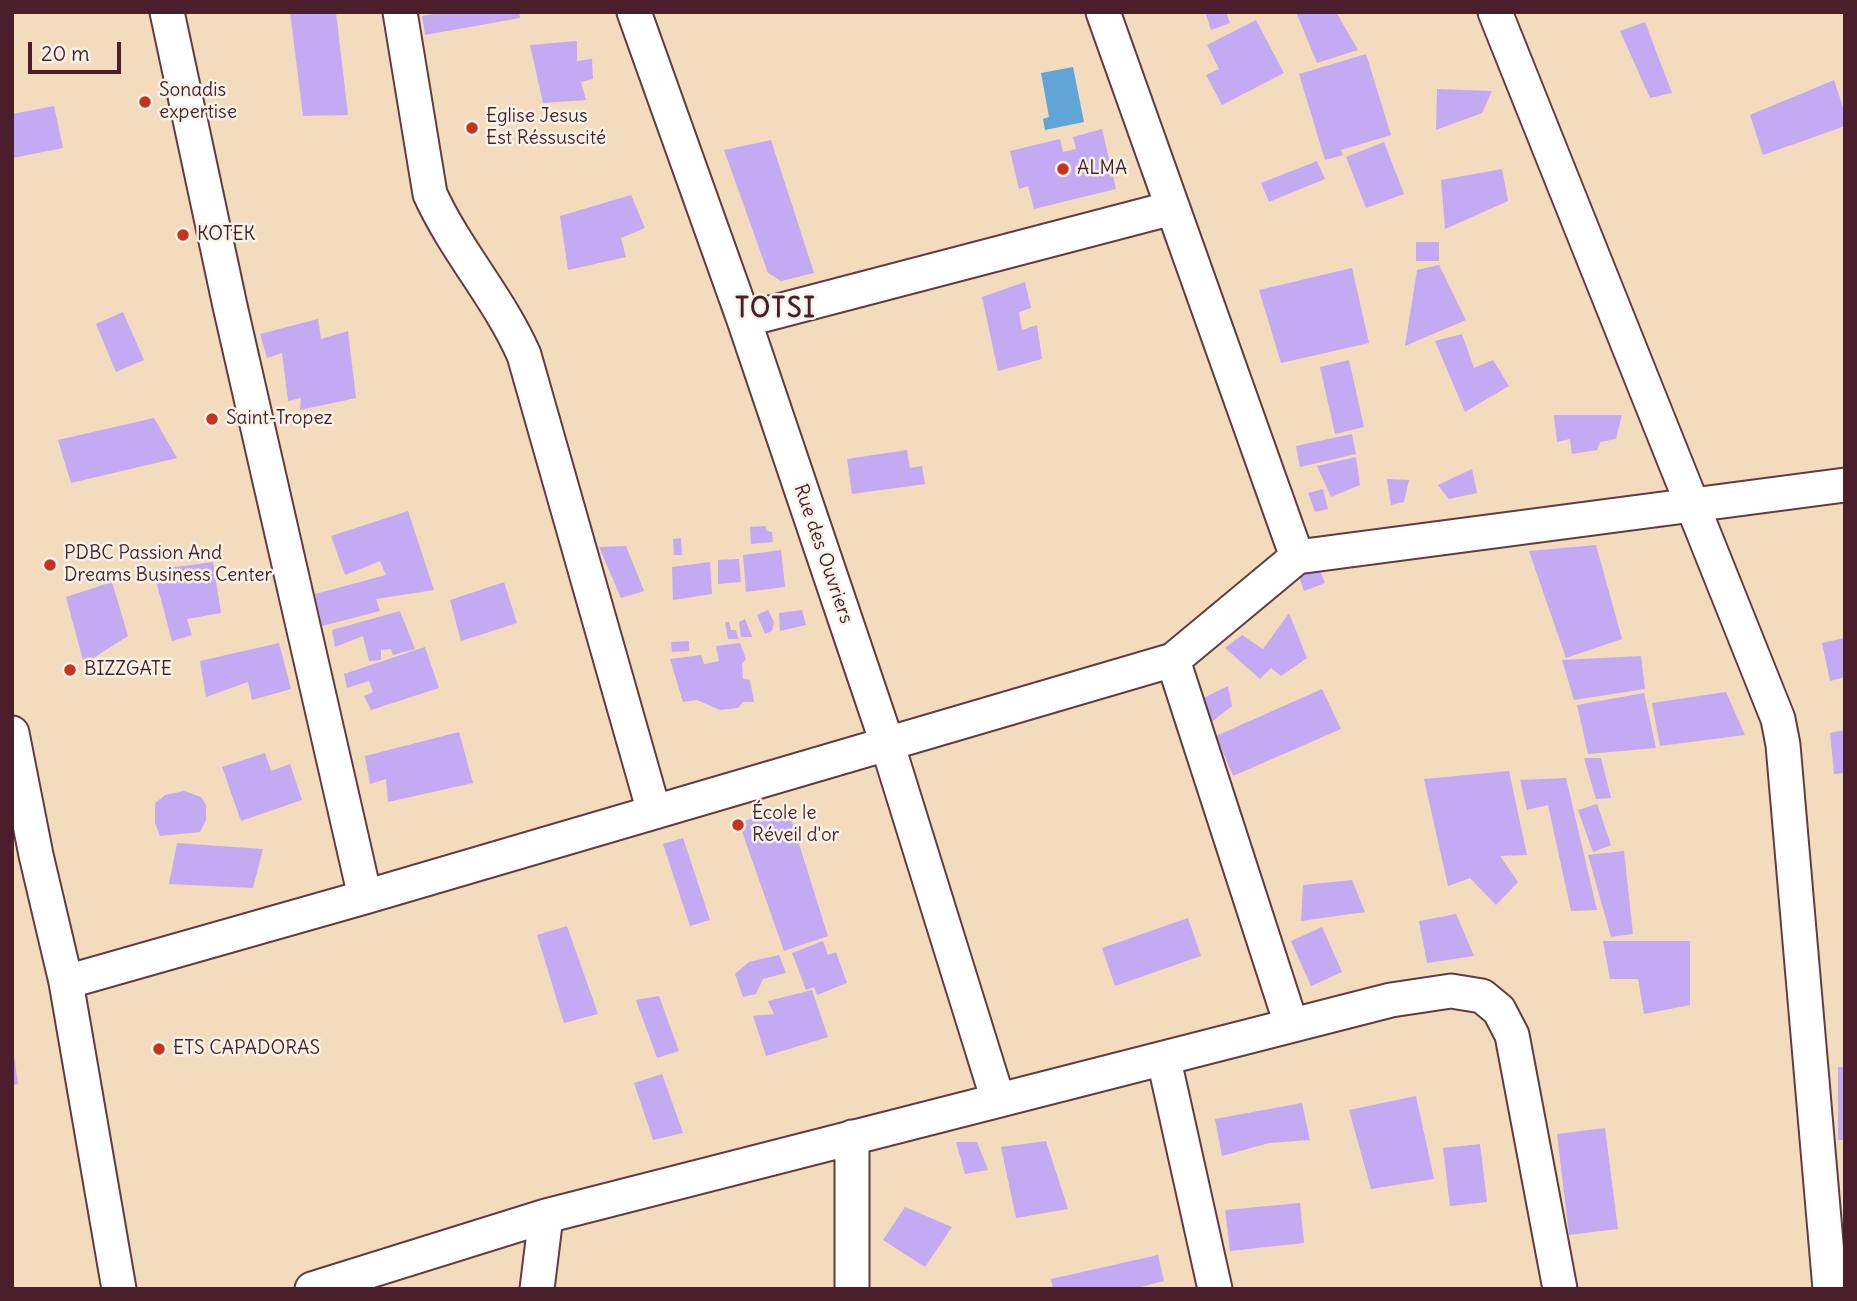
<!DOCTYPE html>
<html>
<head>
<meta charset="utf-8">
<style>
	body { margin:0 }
	#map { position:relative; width:1857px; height:1301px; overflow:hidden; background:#f3dcbd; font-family:Delius,sans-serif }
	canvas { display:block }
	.frame { position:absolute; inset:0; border:14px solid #4a1f2b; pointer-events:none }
	.scale { position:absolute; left:28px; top:42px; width:93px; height:32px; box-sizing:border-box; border:4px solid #4a1f2b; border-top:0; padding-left:9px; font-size:21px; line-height:24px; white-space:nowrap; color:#4a1f2b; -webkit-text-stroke:5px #f7f3e8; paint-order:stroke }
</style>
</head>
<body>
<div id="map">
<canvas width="1857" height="1301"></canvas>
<div class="frame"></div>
<div class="scale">20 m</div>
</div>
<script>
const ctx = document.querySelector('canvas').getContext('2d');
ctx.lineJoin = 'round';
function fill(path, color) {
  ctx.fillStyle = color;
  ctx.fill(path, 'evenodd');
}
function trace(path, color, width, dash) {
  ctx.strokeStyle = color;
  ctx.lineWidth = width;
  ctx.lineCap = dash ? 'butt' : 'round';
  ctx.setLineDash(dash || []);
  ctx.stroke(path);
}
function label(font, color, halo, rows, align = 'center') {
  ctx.font = font + ' Delius,sans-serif';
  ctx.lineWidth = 5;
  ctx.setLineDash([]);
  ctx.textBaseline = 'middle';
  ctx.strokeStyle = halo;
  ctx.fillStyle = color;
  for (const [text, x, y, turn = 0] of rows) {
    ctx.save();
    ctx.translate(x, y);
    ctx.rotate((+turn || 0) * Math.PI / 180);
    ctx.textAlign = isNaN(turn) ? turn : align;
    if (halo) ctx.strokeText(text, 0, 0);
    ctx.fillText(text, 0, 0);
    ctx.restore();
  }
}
const water = new Path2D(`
	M1073,67L1084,122L1045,130L1043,119L1049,117L1041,73Z`);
const building = new Path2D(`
	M290,12H336L348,115L303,116Z
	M444,12H519L520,18L425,35L422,16Z
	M1205,12H1226L1230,23L1211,30Z
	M1296,12H1336L1358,50L1317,63Z
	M1256,20L1284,73L1222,105L1206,75L1219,69L1207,45Z
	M1645,22L1672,93L1650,98L1620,31Z
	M577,41V61L592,59L593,79L581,82L586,100L543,103L530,45Z
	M1366,54L1391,135L1341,150L1343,155L1325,160L1299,74Z
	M1834,80L1845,113V126L1763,155L1750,115Z
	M1437,89L1492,91L1482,113L1436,130Z
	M54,106L63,148L12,158V114Z
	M1102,129L1116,189L1034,209L1028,186L1019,189L1010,151L1060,139L1063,152L1076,149L1073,137Z
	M771,140L814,273L781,281L768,273L724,150Z
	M1384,142L1404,194L1366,208L1346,157Z
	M1317,161L1325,179L1269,202L1261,183Z
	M1502,169L1508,201L1445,229L1441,180Z
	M631,195L645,228L621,238L626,257L568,270L560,216Z
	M1416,242H1439V261H1416Z
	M1439,265L1466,320L1405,346L1417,270Z
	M1352,268L1369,343L1281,363L1259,290Z
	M1025,282L1031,308L1019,312L1022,330L1037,325L1042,359L998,371L982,297Z
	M123,312L144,360L116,372L96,324Z
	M318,319L321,339L348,331L356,398L300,410L301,398L288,401L282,353L267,358L260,334Z
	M1462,334L1474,368L1493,360L1509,386L1465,412L1435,341Z
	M1349,360L1364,427L1335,434L1320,367Z
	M1554,415H1622L1616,439L1600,442L1597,450L1572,454L1570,439L1557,442Z
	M154,418L177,458L71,483L58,440Z
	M1352,434L1356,454L1300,467L1296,446Z
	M907,450L910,468L922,466L925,484L852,494L847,459Z
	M1356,457L1360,485L1331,497L1317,466Z
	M1472,469L1477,493L1449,499L1438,485Z
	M1387,479L1409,480L1404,502L1391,505Z
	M1323,489L1328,509L1315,512L1308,493Z
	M408,511L434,590L376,599L380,611L322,626L315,594L386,575L380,561L345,575L331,536Z
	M765,526L767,531L772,532L773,542L751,544L750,527Z
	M681,538L682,555H674L673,539Z
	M1596,545L1622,639L1566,658L1529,551Z
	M626,546L644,591L621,598L599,547Z
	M781,550L785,587L746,592L743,555Z
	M739,559L741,582L718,584V560Z
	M213,562L221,613L187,619L192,635L172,641L153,570Z
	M710,562L712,594L673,600L672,567Z
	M1318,565L1325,583L1304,591L1298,573Z
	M112,582L128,636L84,664L66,597Z
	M504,582L517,623L461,641L450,600Z
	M768,610L774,622L772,631L765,634L757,615Z
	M802,610L806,625L780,631L779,613Z
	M400,611L415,649L393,655L391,649L381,650V660L369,661L363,636L335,647L332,630Z
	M1289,613L1307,658L1281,676L1271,668L1260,679L1225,648L1242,635L1263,649Z
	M745,619L752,637H741L739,622Z
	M725,622H729L731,630H736L738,639H728Z
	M1845,638V677L1830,681L1822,643Z
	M689,641V651L672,652L671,642Z
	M279,643L291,689L252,700L248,682L206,697L200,661Z
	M740,643L746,659L742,664L743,679L750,680L754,702H743L738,708L720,710L697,700L683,702L670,659L701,655L704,664L719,661L716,646Z
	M425,647L439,688L371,710L364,696L373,692L369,681L347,688L344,674Z
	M1641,656L1645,689L1574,700L1562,660Z
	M1228,686L1232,706L1208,725L1197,701Z
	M1322,689L1341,729L1233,776L1216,736Z
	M1726,692L1745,735L1660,746L1652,703Z
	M1644,693L1656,748L1588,754L1577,705Z
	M1845,730V773L1834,774L1830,733Z
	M459,732L473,783L388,802L386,779L370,784L365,756Z
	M265,753L271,771L290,764L302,800L241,821L222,767Z
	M1584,758H1601L1611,798L1596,799Z
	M1509,771L1527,855L1500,856L1518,882L1496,905L1470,878L1448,886L1424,779Z
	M1566,778L1597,910L1571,911L1548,805L1527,810L1520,780Z
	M184,791L201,797L206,805V820L200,832L160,836L155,823V803L165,795Z
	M1597,804L1611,845L1593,852L1578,810Z
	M787,806L828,936L784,951L739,823Z
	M683,838L710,920L690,926L663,844Z
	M177,843L263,849L253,888L169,884Z
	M1624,851L1633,934L1611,937L1588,855Z
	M1352,880L1365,912L1301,921L1303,885Z
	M1456,914L1474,956L1427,963L1419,921Z
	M1188,918L1201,956L1115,986L1102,948Z
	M567,926L598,1014L564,1023L537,935Z
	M1322,927L1342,972L1311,986L1291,941Z
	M823,941L828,955L836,952L847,983L817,995L814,987L806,990L792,953Z
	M1603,941H1690V1005L1644,1014L1638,979H1610Z
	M779,955L786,973L763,979L756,994L743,997L735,974L749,962Z
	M812,990L828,1037L766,1056L753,1016L774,1014L768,1001Z
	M659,996L679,1051L657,1058L636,1000Z
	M14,1055L18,1084L12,1085V1056Z
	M1838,1067H1845V1140H1838Z
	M662,1074L683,1133L653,1140L634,1083Z
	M1416,1096L1434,1179L1371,1189L1349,1110Z
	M1302,1103L1310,1140L1269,1143L1222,1156L1215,1119Z
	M1605,1128L1618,1229L1569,1235L1557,1134Z
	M1046,1141L1068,1209L1016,1218L1001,1147Z
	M956,1142H977L988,1170L965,1174Z
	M1480,1144L1487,1202L1450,1206L1443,1148Z
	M1300,1203L1304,1243L1230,1251L1225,1210Z
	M905,1207L952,1227L925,1267L883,1240Z
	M1158,1255L1164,1281L1133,1289H1053L1051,1279Z`);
const minor = new Path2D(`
	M167,12L230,306L365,897
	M400,12L430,194C456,251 499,298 524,355L654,812
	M634,12L744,320L887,743L998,1100
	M1103,12L1297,557
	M1495,12L1778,719L1783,745L1830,1289
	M744,320L1172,208
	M1173,660L1291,1024
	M12,733L36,855L66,982L119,1289
	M66,982L365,897L1173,660L1297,557L1845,485
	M1164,1060L1215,1289
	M852,1137V1289
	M312,1289L546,1216L1391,1000L1451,991L1482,996L1499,1010L1512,1035L1560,1289
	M537,1289L546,1216`);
const markers = [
	[145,102,7,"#c8321e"],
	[472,128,7,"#c8321e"],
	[1063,169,7,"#c8321e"],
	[183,235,7,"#c8321e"],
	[212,419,7,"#c8321e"],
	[50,565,7,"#c8321e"],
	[70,670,7,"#c8321e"],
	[738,825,7,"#c8321e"],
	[159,1049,7,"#c8321e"]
];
const poiNames = [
	["Sonadis",159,91],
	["expertise",159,113],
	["Eglise Jesus",486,117],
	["Est Réssuscité",486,139],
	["ALMA",1077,169],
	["KOTEK",197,235],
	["Saint-Tropez",226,419],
	["PDBC Passion And",64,554],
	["Dreams Business Center",64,576],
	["BIZZGATE",84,670],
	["École le",752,814],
	["Réveil d'or",752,836],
	["ETS CAPADORAS",173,1049]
];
const streetNames = [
	["Rue des Ouvriers",823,554,71]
];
const districtNames = [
	["TOTSI",776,310]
];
fill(water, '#60a5d5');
fill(building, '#c4a9f3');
trace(minor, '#633b41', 37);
trace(minor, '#fff', 33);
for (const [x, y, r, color] of markers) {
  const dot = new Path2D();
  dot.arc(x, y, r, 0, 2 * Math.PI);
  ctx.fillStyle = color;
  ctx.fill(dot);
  trace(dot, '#f7f3e8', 2.5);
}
label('19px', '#4a1f2b', '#f7f3e8', poiNames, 'left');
label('19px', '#4a1f2b', '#f7f3e8', streetNames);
ctx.letterSpacing = '2px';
label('bold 26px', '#4a1f2b', '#f7f3e8', districtNames);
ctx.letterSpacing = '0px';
</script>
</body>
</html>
